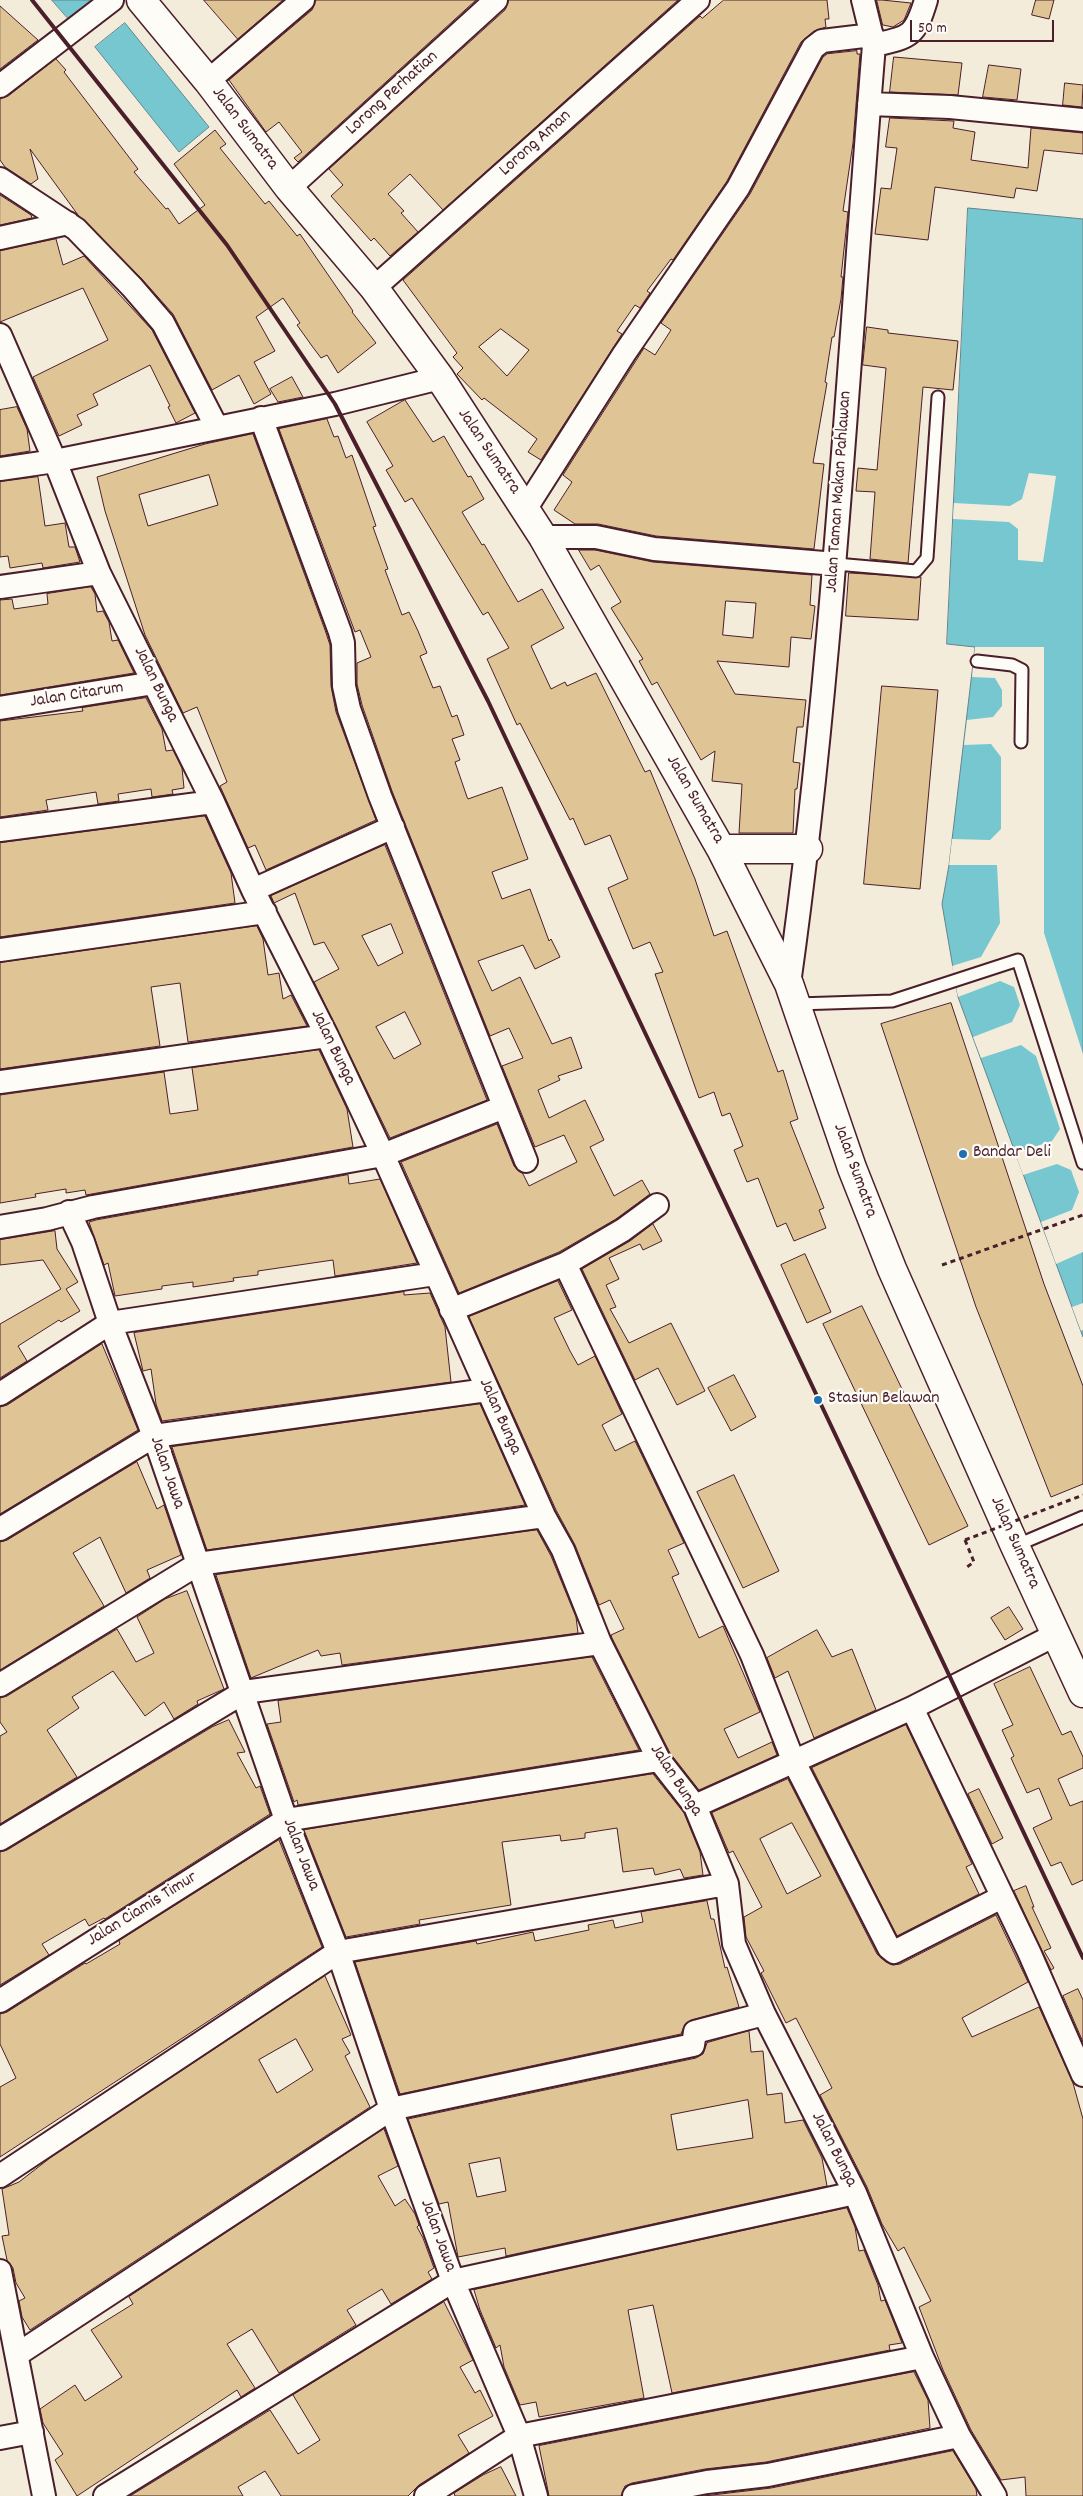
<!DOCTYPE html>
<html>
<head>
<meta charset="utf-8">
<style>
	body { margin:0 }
	#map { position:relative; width:1083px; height:2496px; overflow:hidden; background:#f4ecda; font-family:Dekko,sans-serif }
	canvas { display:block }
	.scale { position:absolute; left:910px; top:20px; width:144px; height:22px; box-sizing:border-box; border:2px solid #4a1f2b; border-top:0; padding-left:6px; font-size:15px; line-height:18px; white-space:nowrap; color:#4a1f2b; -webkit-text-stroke:4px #fdfcf7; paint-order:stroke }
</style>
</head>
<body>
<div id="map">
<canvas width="1083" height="2496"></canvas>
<div class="scale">50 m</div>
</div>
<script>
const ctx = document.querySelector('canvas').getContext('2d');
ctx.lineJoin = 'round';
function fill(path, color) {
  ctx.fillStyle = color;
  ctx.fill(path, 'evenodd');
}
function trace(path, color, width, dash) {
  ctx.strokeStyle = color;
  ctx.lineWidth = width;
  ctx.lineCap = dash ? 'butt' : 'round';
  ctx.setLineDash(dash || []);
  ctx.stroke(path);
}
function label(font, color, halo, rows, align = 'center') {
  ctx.font = font + ' Dekko,sans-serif';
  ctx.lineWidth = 4.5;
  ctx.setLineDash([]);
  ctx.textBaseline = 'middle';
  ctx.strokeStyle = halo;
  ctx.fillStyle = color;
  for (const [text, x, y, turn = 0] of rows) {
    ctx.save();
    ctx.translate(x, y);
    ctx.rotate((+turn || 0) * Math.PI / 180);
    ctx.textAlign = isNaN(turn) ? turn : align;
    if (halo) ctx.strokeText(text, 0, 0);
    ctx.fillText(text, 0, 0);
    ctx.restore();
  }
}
const water = new Path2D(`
	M52,0H99L74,25Z
	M125,23L209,127L179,152L95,47Z
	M968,208L1083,219V1337L958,997L942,904L949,865L975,647L947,644Z`);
const pier = new Path2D(`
	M1029,473L1056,476L1043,562L1018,560V529L1009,522L953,519L954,503L1010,506L1022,499Z
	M975,647H1044V933L1083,1054V1252L1056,1264L1041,1222L1072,1210L1079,1192L1071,1170L1057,1164L1023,1175L1015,1153L1052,1141L1060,1129L1036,1056L1021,1045L981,1058L973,1037L1012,1022L1020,1005L1014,987L1000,981L958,997L952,966L981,957L1000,923L997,865H949L952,839L990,840L1001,829V757L991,744L964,745L967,720L993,717L1002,706V690L995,678L972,677Z
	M1083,1303V1330L1081,1331L1072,1307Z`);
const building = new Path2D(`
	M204,0H283L238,39Z
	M316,0H476L298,162L294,158L302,152L279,122L266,132L229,80L312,10Z
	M509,0H678L443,210L410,174L388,194L404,211L401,213L418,232L390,256L374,238L371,241L331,196L343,185L329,169L505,10Z
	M724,0H827L829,19H825L826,27L814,31L801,42L727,181L673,260L671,259L647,291L650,293L640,308L635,305L617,331L622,334L541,460L528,452L537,439L484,398L482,400L457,374L463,368L453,357L457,353L403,280L700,16L702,18ZM501,329L529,350L507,376L479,347Z
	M877,0H882L911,3L904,20L893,27L883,25Z
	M1036,0H1054L1049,19L1032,15Z
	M0,6L38,40L0,69Z
	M857,51V54H860L853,143L843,211L848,212L841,277H843L841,299L834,337H832L825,382L827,383L813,463L824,464L814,549L656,536L598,524H575L554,510L572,482L563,475L644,348L655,355L671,330L661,323L750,194L823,57L827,54Z
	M894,57L962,63L958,95L890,92Z
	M56,59L66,70L64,72L138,169L134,172L166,209L168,208L179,224L205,205L174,164L215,130L226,144L220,148L265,204L269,201L297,236L300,234L353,311L352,312L376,343L338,373L327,355L321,358L312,346L297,325L300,323L283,298L256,317L275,351L254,362L271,394L254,404L239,375L212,390L173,314L141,278L78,215L30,149L38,179L31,184L5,167L0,160V99L8,96Z
	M989,65L1021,69L1017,100L983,97Z
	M1065,83L1083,85L1082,107L1063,105Z
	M890,118L954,121L953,128L975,132L971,160L1028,168L1031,128L1083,133V154L1044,150L1037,191L1016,188L1014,198L935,187L928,240L875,234L881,188L891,189L897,148L886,147Z
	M0,195L31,215L32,218L0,225Z
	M56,239L63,265L84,256L152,330L195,413L176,423L168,407L170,406L150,365L93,394L98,405L77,415L82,425L59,436L33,377L108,340L83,288L0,322V251Z
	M867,327L888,330V333L958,341L953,390L923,387L908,563L870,559L875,492L856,491L858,468L877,470L886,368L863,365Z
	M292,377L303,397L278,402L270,389Z
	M405,400L433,442L444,436L468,477L471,476L484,499L462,512L482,545L484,544L518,602L542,589L564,628L531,646L551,689L565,682L567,686L596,673L645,772L650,770L695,879L714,936L727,931L778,1072L783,1070L798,1119L790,1122L824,1208L819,1210L826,1228L794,1241L786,1223L777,1227L758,1178L747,1182L734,1150L743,1146L730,1113L722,1116L714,1092L699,1098L655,974L663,972L650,942L633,949L608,888L628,879L610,835L585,845L573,818L570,820L520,723L517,725L487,659L509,648L488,612L483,615L412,498L405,502L386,470L393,466L367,422Z
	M17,407L27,429L30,451L0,456V410Z
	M327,419L334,437L338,436L346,458L352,455L376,526L373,527L388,569L385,570L402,615L409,612L418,631L427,653L420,656L433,688L440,686L452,717L457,715L464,735L452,739L460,760L455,762L467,797L468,799L502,787L528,859L492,872L502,899L530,889L549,941L551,939L560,957L535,969L523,945L478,961L492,991L520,977L552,1044L571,1037L582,1068L558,1076L560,1080L538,1090L549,1118L585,1100L604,1140L590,1147L614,1196L642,1180L650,1194L616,1219L559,1252L459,1293L401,1162L497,1124L514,1166L523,1174L529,1186L577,1162L564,1135L535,1147L502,1066L523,1058L509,1028L490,1036L392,791L362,705L357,684V663L371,657L360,630L355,632L279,429Z
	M253,434L325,630L330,645L331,686L336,712L376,820L266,870L255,845L248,848L220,786L227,782L197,707L183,713L145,635L105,511L97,477L205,444ZM209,475L218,505L148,526L139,495Z
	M38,477L45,526L65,523L69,547H75L80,562L43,568L42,563L10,568L8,556L0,557V482Z
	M579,550H595L653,562L812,575L810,605L815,606L811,639L791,637L789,667L717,661L735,694L806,700L803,727H797L793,762L800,763L797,789H795L793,833H739L742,784L712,781L715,751L701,760L657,682L652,685L639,661L643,659L611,608L621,602L599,565L591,570ZM726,601L756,603L753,638L723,635Z
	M849,573L921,577L918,620L846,616Z
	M91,587L95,594L97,612L103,611L109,622L112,641L118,640L134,673L0,695V600L12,599L14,609L48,604L47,594Z
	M882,686L938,690L920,889L864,884Z
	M146,698L162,729L166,751L173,750L182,768L184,788L172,790L173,794L152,797L151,789L118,794L119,801L98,804L96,792L46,800L48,810L0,817V721L83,711L82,708Z
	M205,816L231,873L235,903L0,937V843Z
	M385,845L487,1100L390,1138L314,982L339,969L324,942L314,945L295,893L274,903L271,896ZM391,924L403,953L378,966L362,936ZM405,1012L421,1044L394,1059L376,1027Z
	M257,926L263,939L268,975L279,973L283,999L291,995L307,1026L188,1042L180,983L151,987L160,1046L0,1069V963Z
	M951,1003L1044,1284L1083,1386V1484L1051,1497L976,1307L881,1024Z
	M319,1050L347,1109L353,1147L86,1195L85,1190L66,1193V1189L35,1194L36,1197L0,1203V1095L164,1072L170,1114L198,1110L192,1068Z
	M348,1175L349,1184L380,1179L417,1263L335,1276L333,1260L258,1271V1275L233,1278L234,1281L193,1287V1282L162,1286V1289L115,1296L108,1263L104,1265L90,1225L89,1222L96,1220Z
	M653,1224L662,1241L643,1250L640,1244L609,1258L619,1279L606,1285L616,1307L610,1309L629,1343L671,1323L705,1391L677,1405L658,1368L635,1380L582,1269L630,1241Z
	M55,1231L57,1249L78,1282L66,1289L80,1311L61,1322L59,1320L18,1346L27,1361L0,1378V1324L61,1289L43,1260L0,1265V1240Z
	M805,1254L831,1312L807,1323L781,1265Z
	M558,1281L572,1310L554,1318L570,1351L578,1365L595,1356L622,1414L602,1425L615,1451L635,1441L684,1543L668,1550L679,1574L672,1577L699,1638L723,1626L760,1712L724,1729L738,1758L772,1742L777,1755L699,1790L670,1753L612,1638L611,1635L624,1629L610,1600L599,1605L575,1545L556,1510L469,1317Z
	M404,1292V1295L430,1293L445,1327L451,1382L162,1421L156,1404L151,1369L143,1371L134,1333Z
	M862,1306L968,1526L929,1545L823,1324Z
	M102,1344L138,1430L0,1514V1407L7,1405Z
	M734,1375L756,1417L731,1431L708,1388Z
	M480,1404L525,1505L207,1550L172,1447Z
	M137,1462L157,1509L164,1505L181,1555L147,1570L150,1578L126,1593L100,1537L73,1553L104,1606L0,1670V1542L7,1540Z
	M734,1475L779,1571L743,1588L697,1492Z
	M537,1530L551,1556L576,1617L578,1633L342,1665L340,1653L321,1656L318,1650L251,1678L216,1575Z
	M187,1591L224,1689L197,1701L198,1704L174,1719L164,1702L145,1716L113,1671L72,1697L79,1708L47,1730L77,1777L0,1824V1736L7,1732L0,1722V1698L7,1696L117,1629L136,1662L154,1653L137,1617L165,1599Z
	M1009,1607L1023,1629L1005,1640L991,1618Z
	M817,1630L832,1657L852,1649L876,1710L814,1738L788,1671L775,1678L767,1658Z
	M592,1657L639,1750L298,1805L297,1800L294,1802L267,1724L281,1722L278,1701Z
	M1030,1667L1062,1735L1071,1731L1083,1757V1768L1058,1779L1070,1806L1083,1801V1880L1072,1885L1061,1862L1051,1866L1033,1828L1052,1819L1039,1788L1027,1793L1011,1758L1014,1756L1002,1730L1013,1725L994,1684Z
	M229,1720L245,1752L237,1753L256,1788L260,1786L270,1814L105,1919L104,1918L89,1926L85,1919L42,1944L49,1955L0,1985V1852L7,1850L212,1727Z
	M906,1725L972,1864L966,1867L979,1894L897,1936L812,1768Z
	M653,1774L684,1813L700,1852L703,1875L684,1878L680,1869L655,1875L653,1868L623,1872L617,1828L585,1833V1838L561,1841L560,1835L502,1842L511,1905L419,1920L420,1924L346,1937L304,1830Z
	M788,1779L877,1954L886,1962L893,1965L900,1964L996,1915L1028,1982L962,2018L972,2037L1039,2007L1073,2083L1083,2119V2496H1026L1025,2477L1001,2480L971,2430L943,2370L919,2307L931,2301L904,2247L898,2251L882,2224L867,2187L820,2095L832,2088L796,2018L786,2023L761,1973L764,1971L746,1937L744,1917L762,1907L733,1851L729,1853L712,1813ZM792,1823L821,1876L787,1894L760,1839Z
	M979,1789L1003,1838L992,1844L968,1794Z
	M279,1840L322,1947L0,2157V2087L16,2078L0,2044V2014L7,2012L85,1963L86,1964L120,1944L119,1941Z
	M1026,1886L1034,1907H1032L1051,1948L1044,1951L1054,1968L1051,1970L1014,1891Z
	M707,1901L711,1919H714L725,1968L727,1967L739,2007L691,2020L685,2024L681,2034L400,2094L355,1962L476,1941L477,1944L533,1932L535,1941L589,1930L588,1925L613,1920L615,1928L643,1922L641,1912Z
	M325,1976L351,2035L342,2039L350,2053L345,2056L370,2107L30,2330L22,2317L19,2301L25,2298L16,2283L13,2268L7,2260L2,2236L9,2235L2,2189L19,2182L50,2158ZM296,2039L313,2070L277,2093L259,2060Z
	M1078,1989L1083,2000V2042L1063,1996Z
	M749,2031L751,2052L763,2051L767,2095L782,2093L785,2123L803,2120L822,2158L827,2186L506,2256L505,2248L458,2257L448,2202L439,2204L408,2119L696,2058L703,2054L707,2043ZM748,2100L753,2138L677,2150L671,2115ZM500,2158L506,2191L477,2197L469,2164Z
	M384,2129L398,2166L378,2176L395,2206L405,2199L415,2214L419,2225L417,2227L423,2238L434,2268L428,2272L432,2279L391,2304L382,2289L347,2310L356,2325L279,2373L252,2329L227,2344L255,2388L241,2397L237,2390L77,2496L55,2460L63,2454L43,2423L40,2409L75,2385L85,2401L122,2377L91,2330L133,2304L129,2297Z
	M847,2208L855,2227L859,2251L864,2250L878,2285L881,2301L885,2300L902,2343L889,2345L890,2350L672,2393L653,2305L628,2310L644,2398L539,2417L536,2402L520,2405L504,2367L500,2345L496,2348L480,2310L474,2290Z
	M444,2302L473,2360L460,2367L475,2393L480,2390L493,2416L458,2435L469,2453L419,2485L408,2496H281L265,2471L238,2487L243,2496H130L270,2410L298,2454L320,2440L293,2395Z
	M914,2372L928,2400L930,2428L766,2462L705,2469L632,2483L625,2486L621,2496H549L539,2446Z
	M953,2451L976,2489L977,2496H704L771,2488Z
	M501,2467L516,2496H455L454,2493L483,2475Z`);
const path = new Path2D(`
	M942,1265L1083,1215
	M965,1540L974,1562L967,1567`);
const service = new Path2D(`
	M836,564L916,571L927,558L938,397
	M977,661L1012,665L1022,670L1021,742
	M797,1004L892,1001L1018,960L1083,1163
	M1015,1546L1083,1517`);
const minor = new Path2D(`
	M874,45C910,37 915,37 926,0
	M208,81L303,0
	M0,86L112,0
	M869,104L950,107L1083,120
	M0,179L76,229L132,287L163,323L216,426
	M289,188L496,0
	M0,238L68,223
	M374,288L698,0
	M0,335L55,461L99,573L213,802L253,890L327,1036L383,1155L544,1516L563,1550L600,1643L659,1760L695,1806L727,1884L734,1944L764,2014L855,2193L922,2357L959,2436L995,2496
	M261,418L340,632L343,643L344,686L349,709L380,796L526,1161
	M0,469L55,461L335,404L440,378
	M526,508L624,354L738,188L813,48L822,41L872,35
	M543,537H596L654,549L836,564
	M0,587L99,573
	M0,708L154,683
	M0,830L213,802
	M253,890L393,827
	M0,950L265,912
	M789,984C833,672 848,358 874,45L863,0
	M0,1082L327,1036
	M69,1212L83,1242L110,1323L154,1436L286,1820L338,1952L391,2109L453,2281L519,2436L536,2496
	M0,1227L47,1219L93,1207L383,1155L504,1107
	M565,1264L752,1655L793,1760L889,1948L894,1952L1002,1897
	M451,1310L565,1264L623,1230L657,1205
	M0,1394L110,1323L435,1274
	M0,1529L154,1436L487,1390
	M0,1685L198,1564L544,1516
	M912,1708L1029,1952L1083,2075
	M695,1806L912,1708L1055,1635
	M0,1839L244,1692L600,1643
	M0,2001L286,1820L659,1760
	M0,2176L338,1952L727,1884
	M0,2271L44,2496
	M18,2354L391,2109L693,2045L695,2032L764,2014
	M0,2438L32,2432
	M105,2496L453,2281L855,2193
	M426,2496L519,2436L922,2357
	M634,2496L707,2482L768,2475L959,2436`);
const trunk = new Path2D(`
	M141,0L208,81L289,188L374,288L440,378L543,537L721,849L789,984L852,1168L892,1269L1015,1546L1083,1693
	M721,849H808`);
const rail = new Path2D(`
	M32,0L227,245L335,404L488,701L1083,1958`);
const pathBridge = new Path2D(`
	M965,1540L1083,1495`);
const markers = [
	[963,1154,5,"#1f6fb2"],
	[818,1400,5,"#1f6fb2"]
];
const streetNames = [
	["Lorong Perhatian",393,94,-42],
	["Jalan Sumatra",244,129,53],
	["Lorong Aman",536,144,-42],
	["Jalan Sumatra",488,452,56],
	["Jalan Taman Makan Pahlawan",840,492,-86],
	["Jalan Bunga",155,685,64],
	["Jalan Citarum",77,696,-9],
	["Jalan Sumatra",694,800,60],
	["Jalan Bunga",332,1048,64],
	["Jalan Sumatra",854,1171,70],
	["Jalan Bunga",499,1417,66],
	["Jalan Jawa",166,1473,71],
	["Jalan Sumatra",1014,1543,66],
	["Jalan Bunga",675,1781,57],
	["Jalan Jawa",300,1855,69],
	["Jalan Ciamis Timur",143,1910,-32],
	["Jalan Bunga",833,2150,63],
	["Jalan Jawa",437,2236,70]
];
const poiNames = [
	["Bandar Deli",973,1154],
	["Stasiun Belawan",828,1400]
];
fill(water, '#76c7cf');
trace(water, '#64848d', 1);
fill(pier, '#f4ecda');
fill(building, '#dfc595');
trace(building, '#4a1f2b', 1);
trace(service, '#4a1f2b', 15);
trace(minor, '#4a1f2b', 26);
trace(trunk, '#4a1f2b', 31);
trace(path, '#4a1f2b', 3, [5, 4]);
trace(service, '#fdfcf7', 11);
trace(minor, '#fdfcf7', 22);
trace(trunk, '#fdfcf7', 28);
trace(rail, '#4a1f2b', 4);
trace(pathBridge, '#4a1f2b', 3, [5, 4]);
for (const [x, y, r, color] of markers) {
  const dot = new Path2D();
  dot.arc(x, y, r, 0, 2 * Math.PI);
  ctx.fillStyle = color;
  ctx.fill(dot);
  trace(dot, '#fdfcf7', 2);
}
label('18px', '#4a1f2b', '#fdfcf7', streetNames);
label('18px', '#4a1f2b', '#fdfcf7', poiNames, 'left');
</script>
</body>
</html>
